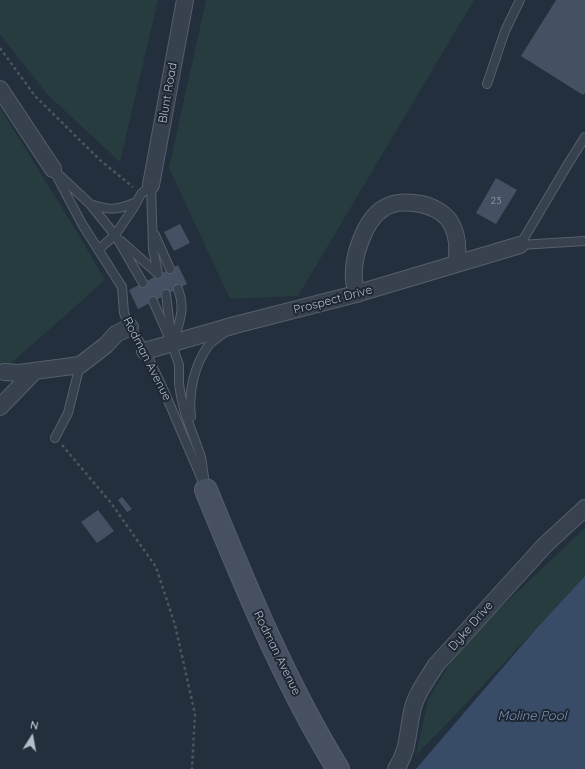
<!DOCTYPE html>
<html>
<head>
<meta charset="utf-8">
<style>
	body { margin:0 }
	#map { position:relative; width:585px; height:769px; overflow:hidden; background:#242f3e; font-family:Quicksand,sans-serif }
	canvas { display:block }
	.north { position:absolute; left:12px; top:717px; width:40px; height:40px; -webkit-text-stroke:3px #1d2633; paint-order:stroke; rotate:11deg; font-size:11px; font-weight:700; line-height:16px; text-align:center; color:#b4bcc9 }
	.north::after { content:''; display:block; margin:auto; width:14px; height:18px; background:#b4bcc9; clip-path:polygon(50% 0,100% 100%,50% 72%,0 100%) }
</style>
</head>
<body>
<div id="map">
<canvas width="585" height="769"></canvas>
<div class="north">N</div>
</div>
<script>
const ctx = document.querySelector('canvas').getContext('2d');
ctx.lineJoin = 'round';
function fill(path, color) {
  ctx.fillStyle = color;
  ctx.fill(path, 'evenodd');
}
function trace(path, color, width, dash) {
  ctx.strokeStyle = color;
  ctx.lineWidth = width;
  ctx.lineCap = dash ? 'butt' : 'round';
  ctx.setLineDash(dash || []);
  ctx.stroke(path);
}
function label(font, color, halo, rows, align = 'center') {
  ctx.font = font + ' Quicksand,sans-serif';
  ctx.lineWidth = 4;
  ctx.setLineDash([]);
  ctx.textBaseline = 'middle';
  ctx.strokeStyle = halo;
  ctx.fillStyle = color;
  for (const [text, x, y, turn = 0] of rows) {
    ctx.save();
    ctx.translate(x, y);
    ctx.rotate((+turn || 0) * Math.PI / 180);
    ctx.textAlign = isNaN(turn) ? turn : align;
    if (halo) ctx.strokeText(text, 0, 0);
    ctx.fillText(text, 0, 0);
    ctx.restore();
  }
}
const green = new Path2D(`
	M0,0H158L120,162L47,94L0,34Z
	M206,0H474L298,296L230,299L169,168Z
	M0,108L77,232L105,280L0,373Z
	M585,528V576L459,711L416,755L428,700L461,645Z`);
const water = new Path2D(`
	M585,576V769H416L535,630Z`);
const building = new Path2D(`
	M556,0H585V93L583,95L521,56Z
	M496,178L517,190L496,224L476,213Z
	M180,224L190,243L174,251L164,232Z
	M178,265L187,284L138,309L129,290Z
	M122,497L132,509L127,512L118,500Z
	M98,510L114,531L97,543L81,522Z`);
const path = new Path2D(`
	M0,48L35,96L101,161L133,187
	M62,445L111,503L156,567L175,625L195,714L192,769`);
const lane = new Path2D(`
	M487,84L505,31L520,0
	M53,169L82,224L122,287L124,313L130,327L145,351L164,391L206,489
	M58,174L90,204L115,235L143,283
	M90,204C111,211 117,210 137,202
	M155,235L170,269
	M121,241L158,274
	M520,245L568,164L585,137
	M520,245L585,241
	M98,250L115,235L134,207L141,194L151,185L153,249L158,273
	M166,294L171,335
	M153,301L172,344L179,365V384L181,396L185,413L201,457L204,477
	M173,343C179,322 186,310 178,289
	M191,417C188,393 194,366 208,346C212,341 219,337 225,332
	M55,438L68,413L80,365`);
const street = new Path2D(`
	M0,89L53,169
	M151,185L185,0
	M357,294C356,289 354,284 354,279C352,257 365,219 384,208C403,196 442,204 452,225C458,237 458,252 456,264
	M145,351L235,325L352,295L520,245
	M4,372L19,373L80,365L106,345L116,334L130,327
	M0,407L35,371
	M396,769C409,749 407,734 412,712C415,695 427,680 436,665L545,545L585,508`);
const secondary = new Path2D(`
	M206,490C245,585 284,681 338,769`);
const numberNames = [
	["23",496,201]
];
const streetNames = [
	["Blunt Road",168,93,-80],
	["Prospect Drive",333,300,-15],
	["Rodman Avenue",147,359,63],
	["Dyke Drive",471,626,-49],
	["Rodman Avenue",277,653,64]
];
const waterNames = [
	["Moline Pool",532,716]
];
fill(green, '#263c3f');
fill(water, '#394c67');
fill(building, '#455162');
trace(lane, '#565f6c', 10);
trace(street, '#565f6c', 18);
trace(secondary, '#565f6c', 24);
trace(path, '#44595c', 2.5, [3, 3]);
trace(lane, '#38414e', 8);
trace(street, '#38414e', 16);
trace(secondary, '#465061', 22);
label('10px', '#98a1af', null, numberNames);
label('12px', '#b4bcc9', '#1d2633', streetNames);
label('italic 13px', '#7c92b1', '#1d2633', waterNames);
</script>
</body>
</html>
